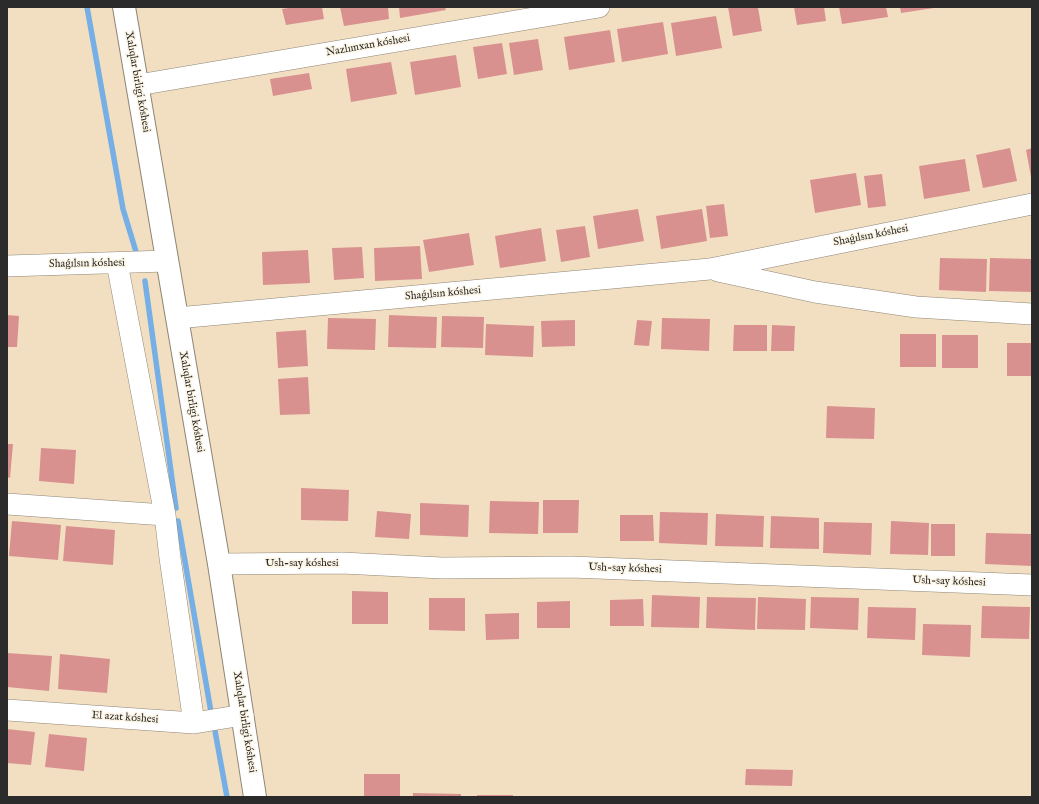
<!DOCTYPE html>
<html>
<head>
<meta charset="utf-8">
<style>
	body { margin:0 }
	#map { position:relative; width:1039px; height:804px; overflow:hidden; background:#f2dfc1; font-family:"IM FELL English",serif }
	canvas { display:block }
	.frame { position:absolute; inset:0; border:8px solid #2b2b2b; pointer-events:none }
</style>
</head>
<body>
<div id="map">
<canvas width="1039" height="804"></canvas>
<div class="frame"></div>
</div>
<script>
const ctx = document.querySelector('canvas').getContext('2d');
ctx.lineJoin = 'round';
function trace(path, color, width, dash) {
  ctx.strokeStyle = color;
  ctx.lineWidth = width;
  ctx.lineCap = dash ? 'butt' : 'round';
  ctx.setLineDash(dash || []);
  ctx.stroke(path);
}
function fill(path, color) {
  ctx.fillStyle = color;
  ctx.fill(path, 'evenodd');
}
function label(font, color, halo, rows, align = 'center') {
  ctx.font = font + ' "IM FELL English",serif';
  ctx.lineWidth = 3;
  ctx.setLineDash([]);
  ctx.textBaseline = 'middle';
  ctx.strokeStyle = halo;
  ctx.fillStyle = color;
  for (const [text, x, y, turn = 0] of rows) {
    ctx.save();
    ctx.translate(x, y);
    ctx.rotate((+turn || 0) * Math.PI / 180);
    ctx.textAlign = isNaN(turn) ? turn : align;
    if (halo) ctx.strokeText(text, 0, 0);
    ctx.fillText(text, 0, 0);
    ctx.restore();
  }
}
const stream = new Path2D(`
	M87,7L123,209L137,255
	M145,281L176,508
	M178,521L211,712
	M215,731L227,797`);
const building = new Path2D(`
	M295,7H322L324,19L286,25L282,9Z
	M340,7H388L389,19L344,26Z
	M399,7H445L446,10L400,18Z
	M728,7H758L762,31L733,36Z
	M794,7H824L826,21L797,25Z
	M839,7H886L888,17L842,24Z
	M900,7H934V8L901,13Z
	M716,16L722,48L676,56L671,23Z
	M663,22L668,54L622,62L617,29Z
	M610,30L615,62L569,70L564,37Z
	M538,39L543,70L514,75L509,43Z
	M502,43L507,74L478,79L473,47Z
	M456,55L461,87L415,95L410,62Z
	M391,62L397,94L351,102L346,69Z
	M309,73L312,89L273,96L270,79Z
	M1010,148L1017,181L983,188L976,155Z
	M1032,148V176L1031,177L1026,150Z
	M965,159L970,191L924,199L919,166Z
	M856,173L861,205L815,213L810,180Z
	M882,174L886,206L868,208L864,176Z
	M724,204L728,236L710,238L706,206Z
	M638,209L644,241L598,249L593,216Z
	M702,209L707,241L661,249L656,216Z
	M585,226L590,257L561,262L556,230Z
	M541,228L546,261L500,268L495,236Z
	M469,233L474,265L429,272L423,240Z
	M420,246L422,279L375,281L374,248Z
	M362,247L364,278L334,280L332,248Z
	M308,250L310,283L263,285L262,252Z
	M940,258L987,259L986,292L939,290Z
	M990,258L1032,259V292L989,291Z
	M7,315L19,316L17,347H7Z
	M389,315L437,317L436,348L388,347Z
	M442,316L484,317L483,348L441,347Z
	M328,318L376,319L375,350L327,349Z
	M662,318L710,319L709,351L661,349Z
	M575,320V346L542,347L541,321Z
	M637,320L652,321L649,346L634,345Z
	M486,324L534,326L533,357L485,355Z
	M734,325H767V351H733Z
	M772,325L795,326L794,351H771Z
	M306,330L308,366L278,368L276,332Z
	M900,334H936V367H900Z
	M942,335H978V368H942Z
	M1007,343H1032V376H1007Z
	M308,377L310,414L280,415L278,379Z
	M827,406L875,408L874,439L826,438Z
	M7,444H13L10,478L7,477Z
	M41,448L76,450L74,484L39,481Z
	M301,488L349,490L348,521L301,520Z
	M543,500H579L578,533H543Z
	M490,501L539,502L538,534L489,533Z
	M420,503L469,505L468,537L420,535Z
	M377,511L411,514L409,539L375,537Z
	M660,512L708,513L707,545L659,543Z
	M716,514L764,516L763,547L715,546Z
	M620,515H653L654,541H620Z
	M771,516L819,518V549L770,548Z
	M12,521L61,525L58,560L9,556Z
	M891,521L929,523L928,555L890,554Z
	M824,522L872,523L871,555L823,553Z
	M931,524H955V556H931Z
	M66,526L115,530L113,565L63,561Z
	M986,533L1032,534V566L985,564Z
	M352,591L388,592V624H352Z
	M652,595L700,597L699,628L651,627Z
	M707,597L756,598L755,630L706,628Z
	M758,597L806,599L805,630L757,629Z
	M811,597L859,598L858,630L810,628Z
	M429,598H465V631L429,630Z
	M643,599L644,626H610V600Z
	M570,601V628H537V602Z
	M982,606L1030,607L1029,639L981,638Z
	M868,607L916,608L915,640L867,638Z
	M519,613V639L486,640L485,614Z
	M923,624L971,625L970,657L922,655Z
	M7,653L52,656L49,691L7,687Z
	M60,654L110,659L107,693L58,689Z
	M7,729L35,732L31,765L7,763Z
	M49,734L87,738L84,771L45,767Z
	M746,769L793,770L792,786L745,785Z
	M364,774H400V797H364Z
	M413,793L461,794V797H413Z
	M477,795H513V797H477Z`);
const street = new Path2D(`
	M138,85L599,7
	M117,263L165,515L170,558L194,723
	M7,266L167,261
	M718,271L815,292L916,307L1032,314
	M177,318L710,269L1032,204
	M7,504L165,515
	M219,564L342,563L442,568L571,567L1032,585
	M7,710L194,723L243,715`);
const secondary = new Path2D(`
	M124,7L219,564L255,797`);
const streetNames = [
	["Nazlımxan kóshesi",368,46,-10],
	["Xalıqlar birligi kóshesi",137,82,80],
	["Shaǵılsın kóshesi",871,236,-11],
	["Shaǵılsın kóshesi",87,264,-1],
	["Shaǵılsın kóshesi",443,294,-5],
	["Xalıqlar birligi kóshesi",191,402,80],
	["Ush-say kóshesi",302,564],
	["Ush-say kóshesi",625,569,2],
	["Ush-say kóshesi",949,582,2],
	["El azat kóshesi",125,718,4],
	["Xalıqlar birligi kóshesi",244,722,81]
];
trace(stream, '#75afe5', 5.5);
fill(building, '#d9918f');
trace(street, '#8e8576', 22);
trace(secondary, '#8e8576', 24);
trace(street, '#fff', 21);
trace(secondary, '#fff', 22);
label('11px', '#2b2b2b', '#fcf5e5', streetNames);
</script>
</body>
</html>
